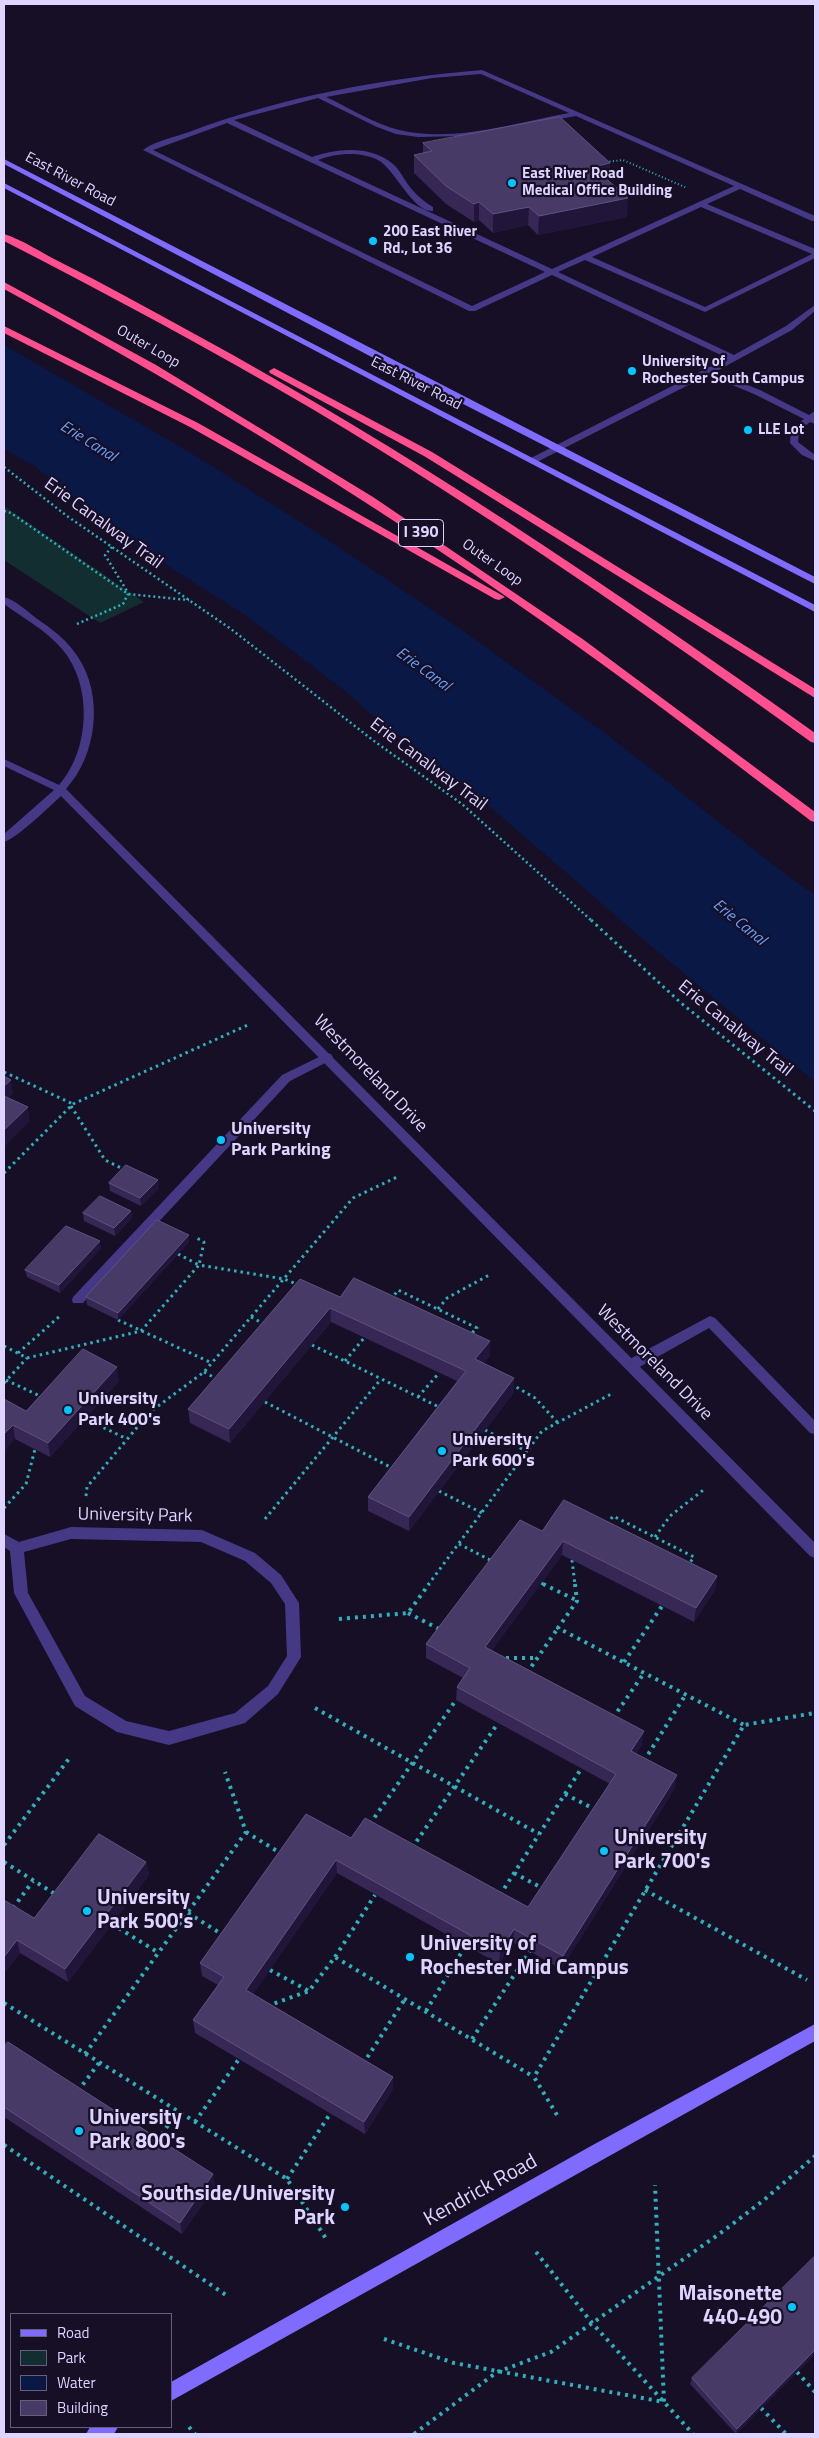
<!DOCTYPE html>
<html>
<head>
<meta charset="utf-8">
<style>
	body { margin:0 }
	#map { position:relative; width:819px; height:2438px; overflow:hidden; background:#160f26; font-family:"Titillium Web",sans-serif }
	canvas { display:block }
	.frame { position:absolute; inset:0; border:5px solid #ded4ff; pointer-events:none }
	.legend { position:absolute; left:10px; top:2313px; width:162px; height:115px; box-sizing:border-box; background:#160f26; border:1px solid #665e7d; margin:0; padding:6px 9px; list-style:none; font-size:15px; color:#ded4ff }
	.legend li { display:flex; align-items:center; gap:10px; height:25px }
	.legend b { width:25px; border:1px solid #665e7d }
</style>
</head>
<body>
<div id="map">
<canvas width="819" height="2438"></canvas>
<div class="frame"></div>
<ul class="legend">
<li><b style="height:6px;background:#806bff"></b>Road</li>
<li><b style="height:14px;background:#122e30"></b>Park</li>
<li><b style="height:14px;background:#091845"></b>Water</li>
<li><b style="height:14px;background:#483a66"></b>Building</li>
</ul>
</div>
<script>
const ctx = document.querySelector('canvas').getContext('2d');
ctx.lineJoin = 'round';
function fill(path, color) {
  ctx.fillStyle = color;
  ctx.fill(path, 'evenodd');
}
function trace(path, color, width, dash) {
  ctx.strokeStyle = color;
  ctx.lineWidth = width;
  ctx.lineCap = dash ? 'butt' : 'round';
  ctx.setLineDash(dash || []);
  ctx.stroke(path);
}
function label(font, color, halo, rows, align = 'center') {
  ctx.font = font + ' "Titillium Web",sans-serif';
  ctx.lineWidth = 4.5;
  ctx.setLineDash([]);
  ctx.textBaseline = 'middle';
  ctx.strokeStyle = halo;
  ctx.fillStyle = color;
  for (const [text, x, y, turn = 0] of rows) {
    ctx.save();
    ctx.translate(x, y);
    ctx.rotate((+turn || 0) * Math.PI / 180);
    ctx.textAlign = isNaN(turn) ? turn : align;
    if (halo) ctx.strokeText(text, 0, 0);
    ctx.fillText(text, 0, 0);
    ctx.restore();
  }
}
const green = new Path2D(`
	M4,506L144,602L100,623L4,560Z`);
const water = new Path2D(`
	M4,345L191,453L316,532L462,630L609,736L789,877L815,895V1082L639,936L480,798L404,738L389,730L346,692L248,617L116,533L36,467L4,449Z`);
const pathFar3 = new Path2D(`
	M606,162L623,160L687,188`);
const pathFar2 = new Path2D(`
	M4,467L67,516L231,629L374,741L462,804L592,921
	M4,511L11,513L128,594L189,600
	M112,547L105,555L127,591
	M77,624L123,604L128,594`);
const pathFar1 = new Path2D(`
	M591,920L681,1003L815,1111
	M4,1072L73,1104
	M71,1106L105,1160L125,1170
	M4,1173L73,1104L250,1024
	M178,1254L199,1265L204,1242L195,1237
	M391,1300L398,1290L477,1328L470,1335
	M438,1309L447,1298L491,1274
	M251,1317L266,1325
	M118,1320L212,1363
	M312,1345L441,1408
	M4,1346L27,1358L141,1331L199,1265L284,1279L299,1285
	M18,1353L61,1315
	M345,1361L364,1338
	M204,1372L217,1379
	M6,1380L42,1397
	M4,1383L27,1358
	M511,1384L535,1398L558,1423
	M418,1397L439,1373
	M265,1402L394,1469
	M86,1419L127,1439
	M485,1430L528,1452
	M439,1491L482,1513
	M86,1496L87,1487L150,1412L204,1372L353,1198L397,1177
	M4,1508L26,1484L35,1449
	M265,1519L381,1379
	M607,1524L613,1516L694,1557L688,1565
	M655,1537L670,1516L706,1488
	M459,1544L492,1561
	M572,1560L575,1585
	M541,1583L546,1585
	M428,1585L542,1431L613,1393`);
const path = new Path2D(`
	M543,1584L576,1600
	M575,1584L577,1601L558,1628L744,1725
	M408,1613L441,1630
	M339,1619L408,1613L429,1584
	M506,1658H537
	M624,1662L662,1606
	M527,1673L558,1628
	M315,1708L539,1834
	M613,1718L644,1673
	M644,1761L686,1694
	M565,1794L596,1810
	M370,1824L456,1700
	M246,1832L282,1854
	M4,1845L71,1756
	M412,1848L498,1723
	M4,1862L55,1894
	M514,1873L544,1889
	M645,1890L807,1980
	M500,1895L581,1769
	M13,1908L33,1881
	M188,1913L223,1935
	M112,1924L159,1953
	M335,1957L375,1895
	M270,1970L309,1991
	M4,2003L287,2179L327,2240
	M267,2006L309,1991L335,1957L534,2077
	M426,2011L466,1945
	M472,2039L530,1951
	M85,2054L246,1832L225,1772
	M363,2064L405,1999
	M78,2091L99,2063
	M557,2115L534,2077L744,1725L815,1713
	M195,2122L239,2059
	M157,2141L178,2111
	M4,2145L226,2295
	M287,2179L330,2114
	M536,2252L592,2323L693,2434
	M384,2339L454,2363L664,2402L655,2185
	M797,2372L815,2392
	M761,2408L786,2434
	M189,2427L195,2434
	M414,2434L497,2372L551,2352L722,2232L764,2200L815,2156`);
const lane = new Path2D(`
	M482,70L815,216V221H812L740,189L707,204L815,249V258L705,312L585,260L558,272L734,355L786,326L815,305V311L792,330L715,372L760,390L809,415L815,411V424L810,422L799,431L798,442L815,455V461L802,455L790,443L791,430L804,419L754,394L708,375L535,463H529V459L727,358L552,275L475,311H469L143,150C155,141 175,137 189,132C282,97 383,78 482,70ZM481,74L569,113C515,123 454,143 399,130C374,124 350,108 326,97L432,78ZM318,98L377,127L396,134L418,137L463,136L576,116L734,186L552,269L318,160C336,153 360,151 378,160C395,169 413,213 433,211V207C423,201 414,193 407,183C403,177 399,169 393,164C371,145 337,148 312,157L234,120ZM227,123L545,272L472,306L153,150ZM701,207L812,254L705,307L592,257Z
	M327,1053L331,1054L333,1057L331,1060L290,1081L83,1303H73L72,1300L73,1297L282,1075Z
	M710,1316L715,1318L815,1421V1434L810,1433L709,1328L636,1369H626L624,1365L626,1361Z`);
const street = new Path2D(`
	M4,597C15,600 27,611 36,618C52,629 67,640 78,657C104,696 97,755 66,789L815,1543V1558L810,1556L61,796C50,806 16,839 4,842V834L54,790L4,766V759L59,785C90,750 93,685 62,649C46,630 23,618 4,604Z
	M71,1527L202,1530L255,1553L281,1575L299,1603L301,1657L278,1694L245,1723L169,1745L117,1732L75,1706L14,1593L10,1551L4,1547V1534L19,1542ZM71,1539L201,1542L245,1561L271,1583L285,1604L287,1656L268,1686L235,1713L169,1731L126,1721L85,1696L28,1593L24,1552Z`);
const secondary = new Path2D(`
	M4,159L815,577V584L385,364L4,164Z
	M4,183L815,605V612L4,188Z
	M815,2024V2041L171,2401V2382L591,2146Z
	M90,2427H118L114,2434H86Z`);
const highway = new Path2D(`
	M4,234C23,240 42,253 60,262C104,284 147,308 191,332C408,450 614,589 815,733V743L811,742C649,625 485,512 314,410C212,350 109,295 4,241Z
	M4,282L156,365L373,497L584,640L815,812V822L811,821C733,762 656,702 577,646C394,515 202,396 4,289Z
	M4,326L198,423L505,597L499,600L495,599L190,427L4,333Z
	M274,368L432,452L815,689V698L424,456L270,373L269,371Z`);
const wall = new Path2D(`
	M423,143L610,163L609,181L627,217L538,235L528,225L493,233L479,220L474,222L446,204L414,173V155L423,153Z
	M109,1183L159,1188L141,1206L110,1191Z
	M131,1211L132,1218L115,1236L84,1221L83,1213Z
	M189,1242L118,1320L87,1305L86,1297Z
	M101,1248L60,1293L27,1277L25,1270Z
	M340,1297L490,1341V1356L483,1363L514,1378V1392L409,1531L368,1511V1497L457,1381L331,1322L230,1443L190,1423L188,1409Z
	M119,1381L50,1457L15,1439L4,1399L26,1411Z
	M542,1531L717,1576L715,1590L694,1622L562,1555L492,1650L642,1745L636,1754L675,1788L561,1969L513,1942L499,1964L337,1873L253,1994L393,2077V2089L365,2134L195,2033L193,2020L218,1985L202,1976L200,1963L351,1838L528,1907L610,1784L456,1700L457,1687L463,1678L426,1658V1644Z
	M146,1862L149,1875L68,1982L20,1953L4,1973V1900L34,1918Z
	M4,2046L213,2174L215,2186L182,2234L4,2117Z
	M815,2354L736,2434L690,2384L692,2378Z`);
const shadedWall = new Path2D(`
	M610,163L609,181L593,167Z
	M628,198L627,217L538,235L539,216Z
	M479,202V220L474,222V204Z
	M529,207L528,225L493,233V214Z
	M11,1080L13,1094L4,1102V1086Z
	M28,1107L30,1121L4,1147V1130Z
	M158,1180L159,1188L141,1206L140,1198Z
	M131,1211L132,1218L115,1236L114,1228Z
	M189,1235V1242L118,1320V1313Z
	M100,1241L101,1248L60,1293L59,1285Z
	M330,1308L331,1322L230,1443L229,1429Z
	M490,1341V1356L474,1374L475,1359Z
	M117,1367L119,1381L50,1457L48,1443Z
	M514,1378V1392L409,1531V1517Z
	M13,1425L15,1439L4,1452V1434Z
	M563,1541L562,1555L485,1660V1647Z
	M717,1576L715,1590L694,1622L696,1608Z
	M644,1731L642,1745L630,1764L631,1751Z
	M677,1775L675,1788L561,1969L563,1956Z
	M336,1860L337,1873L247,2003L246,1990Z
	M146,1862L149,1875L68,1982L65,1969Z
	M514,1929L513,1942L499,1964L500,1952Z
	M17,1940L20,1953L4,1974V1957Z
	M393,2077V2089L365,2134L364,2122Z
	M213,2174L215,2186L182,2234L180,2223Z
	M815,2350V2354L736,2434L737,2429Z`);
const building = new Path2D(`
	M560,117L610,163L593,167L628,198L539,216L529,207L493,214L479,202L474,204L446,186L414,155L432,151L423,143Z
	M4,1076L11,1080L4,1086Z
	M4,1096L28,1107L4,1130Z
	M126,1165L158,1180L140,1198L109,1183Z
	M100,1196L131,1211L114,1228L83,1213Z
	M157,1220L189,1235L118,1313L86,1297Z
	M66,1226L100,1241L59,1285L25,1270Z
	M354,1278L490,1341L475,1359L514,1378L409,1517L368,1497L466,1371L330,1308L229,1429L188,1409L300,1279L340,1297Z
	M83,1349L117,1367L48,1443L13,1425L4,1434V1399L26,1411Z
	M564,1500L717,1576L696,1608L563,1541L485,1647L644,1731L631,1751L677,1775L563,1956L514,1929L500,1952L336,1860L246,1990L393,2077L364,2122L193,2020L224,1977L200,1963L306,1814L351,1838L365,1818L528,1907L616,1774L457,1687L470,1668L426,1644L520,1520L542,1531Z
	M99,1834L146,1862L65,1969L17,1940L4,1957V1900L34,1918Z
	M8,2042L213,2174L180,2223L4,2107V2046Z
	M815,2256V2350L737,2429L692,2378Z`);
const markers = [
	[512,183,5,"#00c7ff"],
	[373,241,5,"#00c7ff"],
	[632,371,5,"#00c7ff"],
	[748,430,5,"#00c7ff"],
	[221,1140,5,"#00c7ff"],
	[68,1410,5,"#00c7ff"],
	[442,1451,5,"#00c7ff"],
	[604,1851,5,"#00c7ff"],
	[87,1911,5,"#00c7ff"],
	[410,1957,5,"#00c7ff"],
	[79,2131,5,"#00c7ff"],
	[345,2207,5,"#00c7ff"],
	[792,2307,5,"#00c7ff"]
];
const farPoinames = [
	["East River Road",522,174],
	["Medical Office Building",522,191],
	["200 East River",383,232],
	["Rd., Lot 36",383,249],
	["University of",642,362],
	["Rochester South Campus",642,379],
	["LLE Lot",758,430]
];
const farStreetnames = [
	["East River Road",70,180,28],
	["Outer Loop",148,347,30],
	["East River Road",416,384,27],
	["Outer Loop",492,563,35]
];
const farWaternames = [
	["Erie Canal",88,442,32],
	["Erie Canal",423,670,36],
	["Erie Canal",739,923,39]
];
const shields = [
	[421,533,45]
];
const shieldNames = [
	["I 390",421,533]
];
const streetNames = [
	["Erie Canalway Trail",103,524,36],
	["Erie Canalway Trail",428,765,37],
	["Erie Canalway Trail",735,1029,39],
	["Westmoreland Drive",370,1074,46],
	["Westmoreland Drive",654,1363,45],
	["University Park",135,1516,1]
];
const poiNames = [
	["University",231,1130],
	["Park Parking",231,1151],
	["University",78,1400],
	["Park 400's",78,1421],
	["University",452,1441],
	["Park 600's",452,1462]
];
const nearPoinames = [
	["University",614,1839],
	["Park 700's",614,1863],
	["University",97,1899],
	["Park 500's",97,1923],
	["University of",420,1945],
	["Rochester Mid Campus",420,1969],
	["University",89,2119],
	["Park 800's",89,2143],
	["Southside/University",335,2195,"right"],
	["Park",335,2219,"right"],
	["Maisonette",782,2295,"right"],
	["440-490",782,2319,"right"]
];
const nearStreetnames = [
	["Kendrick Road",481,2191,-29]
];
fill(green, '#122e30');
fill(water, '#091845');
trace(pathFar3, '#2db1ba', 2, [1, 2.5]);
trace(pathFar2, '#2db1ba', 2.5, [2, 3]);
trace(pathFar1, '#2db1ba', 3, [2.5, 4]);
trace(path, '#2db1ba', 4, [3, 5]);
fill(lane, '#453986');
fill(street, '#453986');
fill(secondary, '#806bff');
fill(highway, '#ff4f8e');
fill(wall, '#362754');
fill(shadedWall, '#21163a');
fill(building, '#483a66');
trace(building, '#5f527e', 1);
for (const [x, y, r, color] of markers) {
  const dot = new Path2D();
  dot.arc(x, y, r, 0, 2 * Math.PI);
  ctx.fillStyle = color;
  ctx.fill(dot);
  trace(dot, '#160f26', 2);
}
label('bold 15px', '#ded4ff', '#160f26', farPoinames, 'left');
label('15px', '#ded4ff', '#160f26', farStreetnames);
label('italic 16px', '#62a3ff', '#160f26', farWaternames);
for (const [x, y, w] of shields) {
  const box = new Path2D();
  box.roundRect(x - w / 2, y - 13.5, w, 27, 4);
  ctx.fillStyle = '#160f26';
  ctx.fill(box);
  trace(box, '#ded4ff', 1);
}
label('bold 16px', '#ded4ff', null, shieldNames);
label('18px', '#ded4ff', '#160f26', streetNames);
label('bold 18px', '#ded4ff', '#160f26', poiNames, 'left');
label('bold 21px', '#ded4ff', '#160f26', nearPoinames, 'left');
label('21px', '#ded4ff', '#160f26', nearStreetnames);
</script>
</body>
</html>
